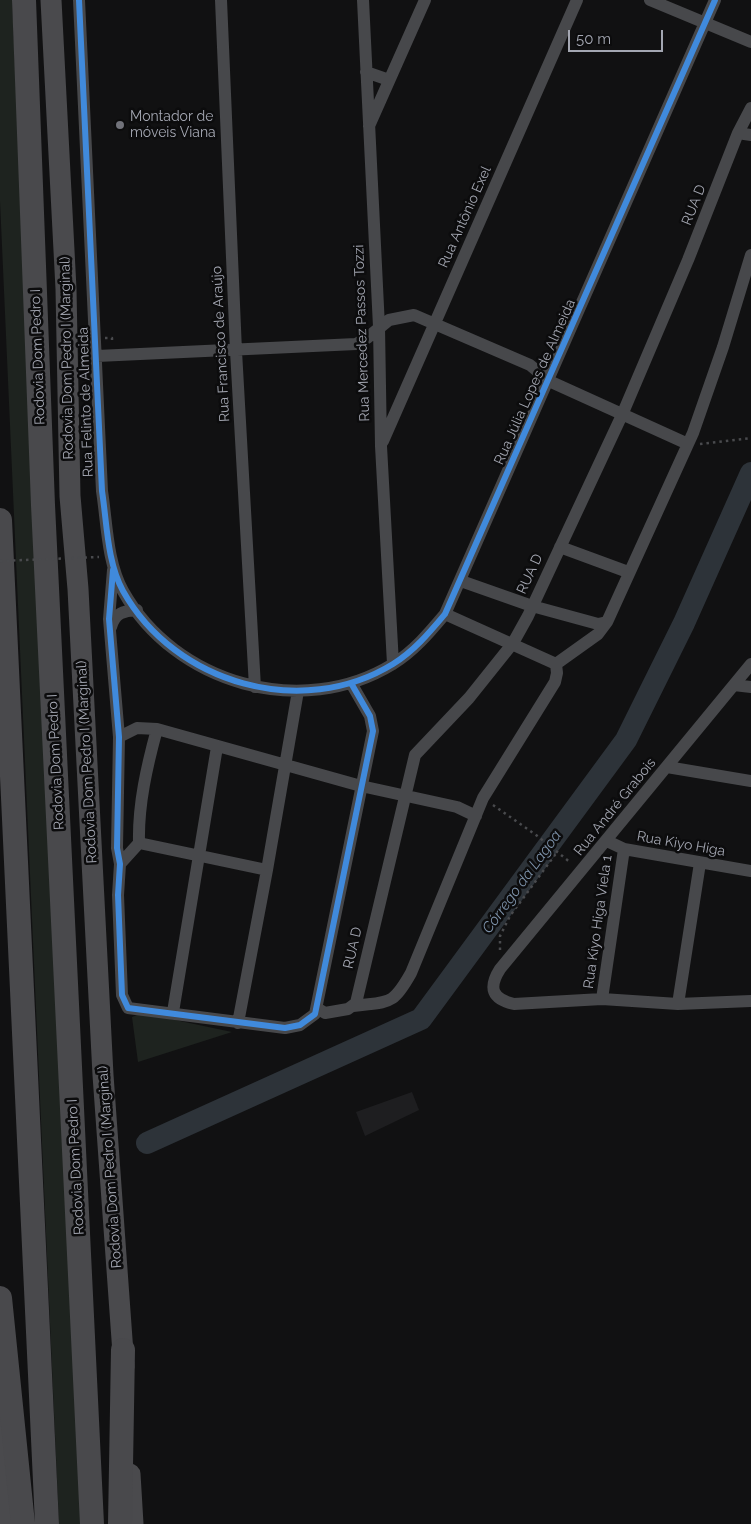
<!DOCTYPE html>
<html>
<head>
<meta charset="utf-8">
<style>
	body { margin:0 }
	#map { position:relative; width:751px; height:1524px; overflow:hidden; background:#111112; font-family:Raleway,sans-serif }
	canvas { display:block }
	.scale { position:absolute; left:568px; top:30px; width:95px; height:22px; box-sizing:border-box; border:2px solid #a4a7b2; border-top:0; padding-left:6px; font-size:15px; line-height:18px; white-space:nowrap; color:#a4a7b2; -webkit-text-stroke:4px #0c0c0d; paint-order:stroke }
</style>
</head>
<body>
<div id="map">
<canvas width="751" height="1524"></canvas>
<div class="scale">50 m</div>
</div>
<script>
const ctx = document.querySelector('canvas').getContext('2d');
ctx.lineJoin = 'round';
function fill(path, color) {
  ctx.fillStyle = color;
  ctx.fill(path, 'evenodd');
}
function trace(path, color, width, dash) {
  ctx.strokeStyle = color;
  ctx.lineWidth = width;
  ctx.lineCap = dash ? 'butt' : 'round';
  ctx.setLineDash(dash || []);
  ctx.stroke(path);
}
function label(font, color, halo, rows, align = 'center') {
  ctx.font = font + ' Raleway,sans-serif';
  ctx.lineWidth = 5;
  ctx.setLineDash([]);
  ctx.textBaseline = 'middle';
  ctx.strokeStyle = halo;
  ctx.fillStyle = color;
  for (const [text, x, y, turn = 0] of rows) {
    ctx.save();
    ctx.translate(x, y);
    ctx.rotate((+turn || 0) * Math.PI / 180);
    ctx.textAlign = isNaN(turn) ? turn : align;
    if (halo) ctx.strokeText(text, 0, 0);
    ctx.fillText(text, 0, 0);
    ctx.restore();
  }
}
const built = new Path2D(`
	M412,1092L419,1110L365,1136L356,1112Z`);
const green = new Path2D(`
	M0,0H12L83,1524H59L0,201Z
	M142,1013L232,1032L138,1062L132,1017Z`);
const river = new Path2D(`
	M147,1143L421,1019L626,740L684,623L751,473`);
const path = new Path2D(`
	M105,338H112V344
	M700,444L751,438
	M493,805L536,835L571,863
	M500,950V936L510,916L557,852`);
const minor = new Path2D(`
	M79,0L102,491C107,523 107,562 123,591C175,684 302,720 393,664C414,651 429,633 445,614L715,0
	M221,0L236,351L255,687
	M363,0L379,327L381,446L393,664
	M650,0L751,42
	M366,72L389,80
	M369,126L425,0
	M738,133L751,135
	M97,356L356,344L367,338L389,320L414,315L530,365L549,381L688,444
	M383,441L577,0
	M560,547L628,572
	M113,570L109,619L119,737L117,848L120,864L118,895L122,995L128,1008L285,1028L300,1025L315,1014L373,731L370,716L351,683
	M461,581L532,606L598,624L607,622L693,433L723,347L751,255
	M445,614L556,664
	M111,627C115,613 123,611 137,610
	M556,664L598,634L607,622
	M751,664L500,969C488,988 492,999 514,1004L602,999L678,1004L751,1001
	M734,685L751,687
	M119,737L137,728L157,729L361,786L457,807L476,816
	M667,767L751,781
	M607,841L624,849L751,871
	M139,843L267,870
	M120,864L139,843C138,804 147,766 157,729
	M602,999L624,849
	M678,1004L700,863
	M353,1006C389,1001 392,1007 411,973L483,798L555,682L557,673L556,664
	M317,1008L325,1013L348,1009L356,1003L415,755L469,698L513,643L528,616L622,415L688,260L738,133L751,108
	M173,1012L217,747
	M238,1023L267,870L298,691`);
const trunk = new Path2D(`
	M51,0L66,289L70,496L78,589L103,1075L124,1367
	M0,1404L4,1524
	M130,1474L133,1524`);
const motorway = new Path2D(`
	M24,0L43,505L92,1524
	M0,520L47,1524
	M0,1298L23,1524
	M120,1524L123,1350`);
const pathBridge = new Path2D(`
	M0,561L99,557`);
const cycleway = new Path2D(`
	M79,0L102,491C107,523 107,562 123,591C175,684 302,720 393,664C414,651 429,633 445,614L715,0
	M113,570L109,619L119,737L117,848L120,864L118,895L122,995L128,1008L285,1028L300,1025L315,1014L373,731L370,716L351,683`);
const markers = [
	[120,125,5,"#71727a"]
];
const poiNames = [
	["Montador de",130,117],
	["móveis Viana",130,133]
];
const streetNames = [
	["RUA D",694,205,-68],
	["Rua Antônio Exel",465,217,-66],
	["Rua Mercedez Passos Tozzi",362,333,-92],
	["Rua Francisco de Araújo",221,344,-93],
	["Rodovia Dom Pedro I",38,357,-92],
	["Rodovia Dom Pedro I (Marginal)",67,358,-91],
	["Rua Júlia Lopes de Almeida",535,382,-66],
	["Rua Felinto de Almeida",86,402,-92],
	["RUA D",530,574,-65],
	["Rodovia Dom Pedro I",56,762,-93],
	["Rodovia Dom Pedro I (Marginal)",87,762,-93],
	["Rua André Grabois",615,807,-51],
	["Rua Kiyo Higa",681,844,10],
	["Rua Kiyo Higa Viela 1",598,922,-82],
	["RUA D",353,948,-77],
	["Rodovia Dom Pedro I",76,1167,-93],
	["Rodovia Dom Pedro I (Marginal)",110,1167,-94]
];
const waterNames = [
	["Córrego da Lagoa",522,882,-54]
];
fill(built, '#1e1e20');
fill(green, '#1e231f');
trace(river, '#2d3339', 22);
trace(path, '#494a4d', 2.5, [2.5, 4]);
trace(minor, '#47484b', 12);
trace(trunk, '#4a4a4d', 21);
trace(motorway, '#49494c', 24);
trace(pathBridge, '#494a4d', 2.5, [2.5, 4]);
trace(cycleway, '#408adc', 6);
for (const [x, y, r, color] of markers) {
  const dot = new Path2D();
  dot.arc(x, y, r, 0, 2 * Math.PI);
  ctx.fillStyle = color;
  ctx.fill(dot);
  trace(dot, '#0c0c0d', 2);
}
label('14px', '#a4a7b2', '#0c0c0d', poiNames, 'left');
label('14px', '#a4a7b2', '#0c0c0d', streetNames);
label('italic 15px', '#7d92aa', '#0c0c0d', waterNames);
</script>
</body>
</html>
